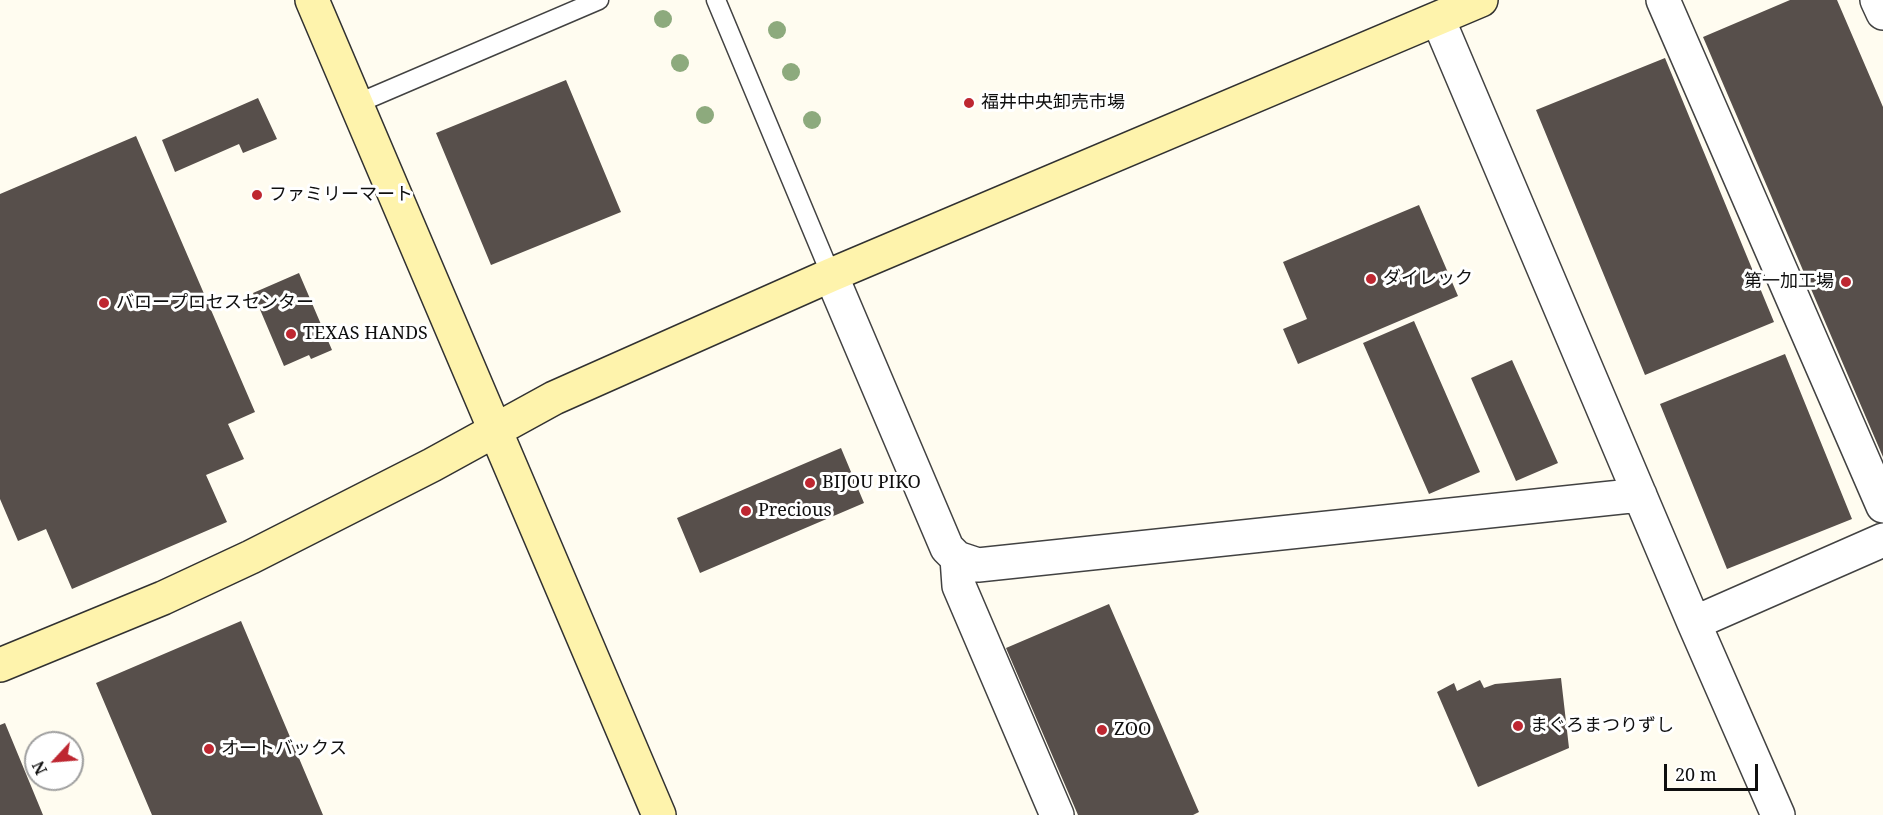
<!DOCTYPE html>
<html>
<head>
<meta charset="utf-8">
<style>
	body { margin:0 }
	#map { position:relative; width:1883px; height:815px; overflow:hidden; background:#fffcf0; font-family:"Noto Serif",serif }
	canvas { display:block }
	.north { position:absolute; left:24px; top:731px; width:60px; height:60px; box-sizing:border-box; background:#fff; border:2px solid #9f9f9f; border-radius:50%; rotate:244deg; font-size:16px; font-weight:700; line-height:24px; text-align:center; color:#0f0f0f }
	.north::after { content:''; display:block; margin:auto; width:21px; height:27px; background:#be2731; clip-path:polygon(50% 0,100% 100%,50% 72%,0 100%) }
	.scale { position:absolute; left:1664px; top:764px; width:94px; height:27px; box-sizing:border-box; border:3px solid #0f0f0f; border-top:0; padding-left:8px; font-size:18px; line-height:21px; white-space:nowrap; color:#0f0f0f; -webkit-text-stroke:4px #fff; paint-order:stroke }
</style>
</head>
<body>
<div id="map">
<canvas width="1883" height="815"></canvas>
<div class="north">N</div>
<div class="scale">20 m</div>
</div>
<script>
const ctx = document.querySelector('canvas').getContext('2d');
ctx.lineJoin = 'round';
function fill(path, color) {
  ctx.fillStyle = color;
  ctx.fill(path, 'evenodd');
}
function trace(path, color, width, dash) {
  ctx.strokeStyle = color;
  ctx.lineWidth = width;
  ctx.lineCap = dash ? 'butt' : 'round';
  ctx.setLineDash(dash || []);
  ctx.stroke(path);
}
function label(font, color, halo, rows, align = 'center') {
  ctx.font = font + ' "Noto Serif","Noto Sans JP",serif';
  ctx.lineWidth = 6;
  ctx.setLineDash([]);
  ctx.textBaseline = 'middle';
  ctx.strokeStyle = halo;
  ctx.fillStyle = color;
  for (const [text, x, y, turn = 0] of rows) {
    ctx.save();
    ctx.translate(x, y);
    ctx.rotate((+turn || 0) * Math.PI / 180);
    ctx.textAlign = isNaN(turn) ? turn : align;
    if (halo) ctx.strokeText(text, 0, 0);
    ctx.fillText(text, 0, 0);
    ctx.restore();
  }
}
const building = new Path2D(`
	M1790,0H1837L1883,107V457L1703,37Z
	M1665,58L1774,322L1645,375L1536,110Z
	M566,80L621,212L491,265L436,133Z
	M258,98L277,139L243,153L239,144L175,172L162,140Z
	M136,136L255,412L228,424L244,459L206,475L227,522L72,589L46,529L18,541L0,499V194Z
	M1419,205L1458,296L1298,364L1283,329L1307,319L1283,262Z
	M299,273L332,350L311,359L309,355L284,366L253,293Z
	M1414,321L1480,472L1429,494L1363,343Z
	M1785,354L1852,519L1727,569L1660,404Z
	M1512,360L1558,463L1516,481L1471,378Z
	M841,448L864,503L700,573L677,518Z
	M1109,604L1199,812L1193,815H1078L1006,648Z
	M241,621L323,815H152L96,683Z
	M1561,678L1569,748L1478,787L1437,692L1454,683L1457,691L1480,680L1484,688L1495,684Z
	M5,723L43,815H0V725Z`);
const lane = new Path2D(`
	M716,0L831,275
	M356,104L599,0`);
const street = new Path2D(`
	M1663,0L1883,506
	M1877,0L1883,13
	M1438,19L1694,623L1778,815
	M831,275L947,548L957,558L978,565L1640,495
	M957,558L959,586L1057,815
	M1694,623L1883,540`);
const secondary = new Path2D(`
	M312,0L659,815
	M0,665L163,598L251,557L432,465L554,398L831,275L1481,0`);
const trees = [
	[663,19],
	[777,30],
	[680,63],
	[791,72],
	[705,115],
	[812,120]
];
const markers = [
	[969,103,6,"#be2731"],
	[257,195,6,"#be2731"],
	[1371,279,6,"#be2731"],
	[1846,282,6,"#be2731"],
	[104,303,6,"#be2731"],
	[291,334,6,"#be2731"],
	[810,483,6,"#be2731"],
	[746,511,6,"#be2731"],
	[1518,726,6,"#be2731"],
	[1102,730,6,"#be2731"],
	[209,749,6,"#be2731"]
];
const poiNames = [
	["福井中央卸売市場",981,103],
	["ファミリーマート",269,195],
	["ダイレック",1383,279],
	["第一加工場",1834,282,"right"],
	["バロープロセスセンター",116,303],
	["TEXAS HANDS",303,334],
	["BIJOU PIKO",822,483],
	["Precious",758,511],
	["まぐろまつりずし",1530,726],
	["ZOO",1114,730],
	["オートバックス",221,749]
];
fill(building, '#574f4b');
trace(lane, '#424242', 21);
trace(street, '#424242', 36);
trace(secondary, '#313131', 36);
trace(lane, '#fff', 18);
trace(street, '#fff', 33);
trace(secondary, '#fef3ac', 33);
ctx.fillStyle = '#8daa7d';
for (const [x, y] of trees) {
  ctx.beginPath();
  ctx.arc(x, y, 9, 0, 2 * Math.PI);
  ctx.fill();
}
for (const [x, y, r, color] of markers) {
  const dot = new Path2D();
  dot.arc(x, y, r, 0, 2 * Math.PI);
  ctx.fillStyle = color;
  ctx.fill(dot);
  trace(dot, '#fff', 2);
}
label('18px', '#0f0f0f', '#fff', poiNames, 'left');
</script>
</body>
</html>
